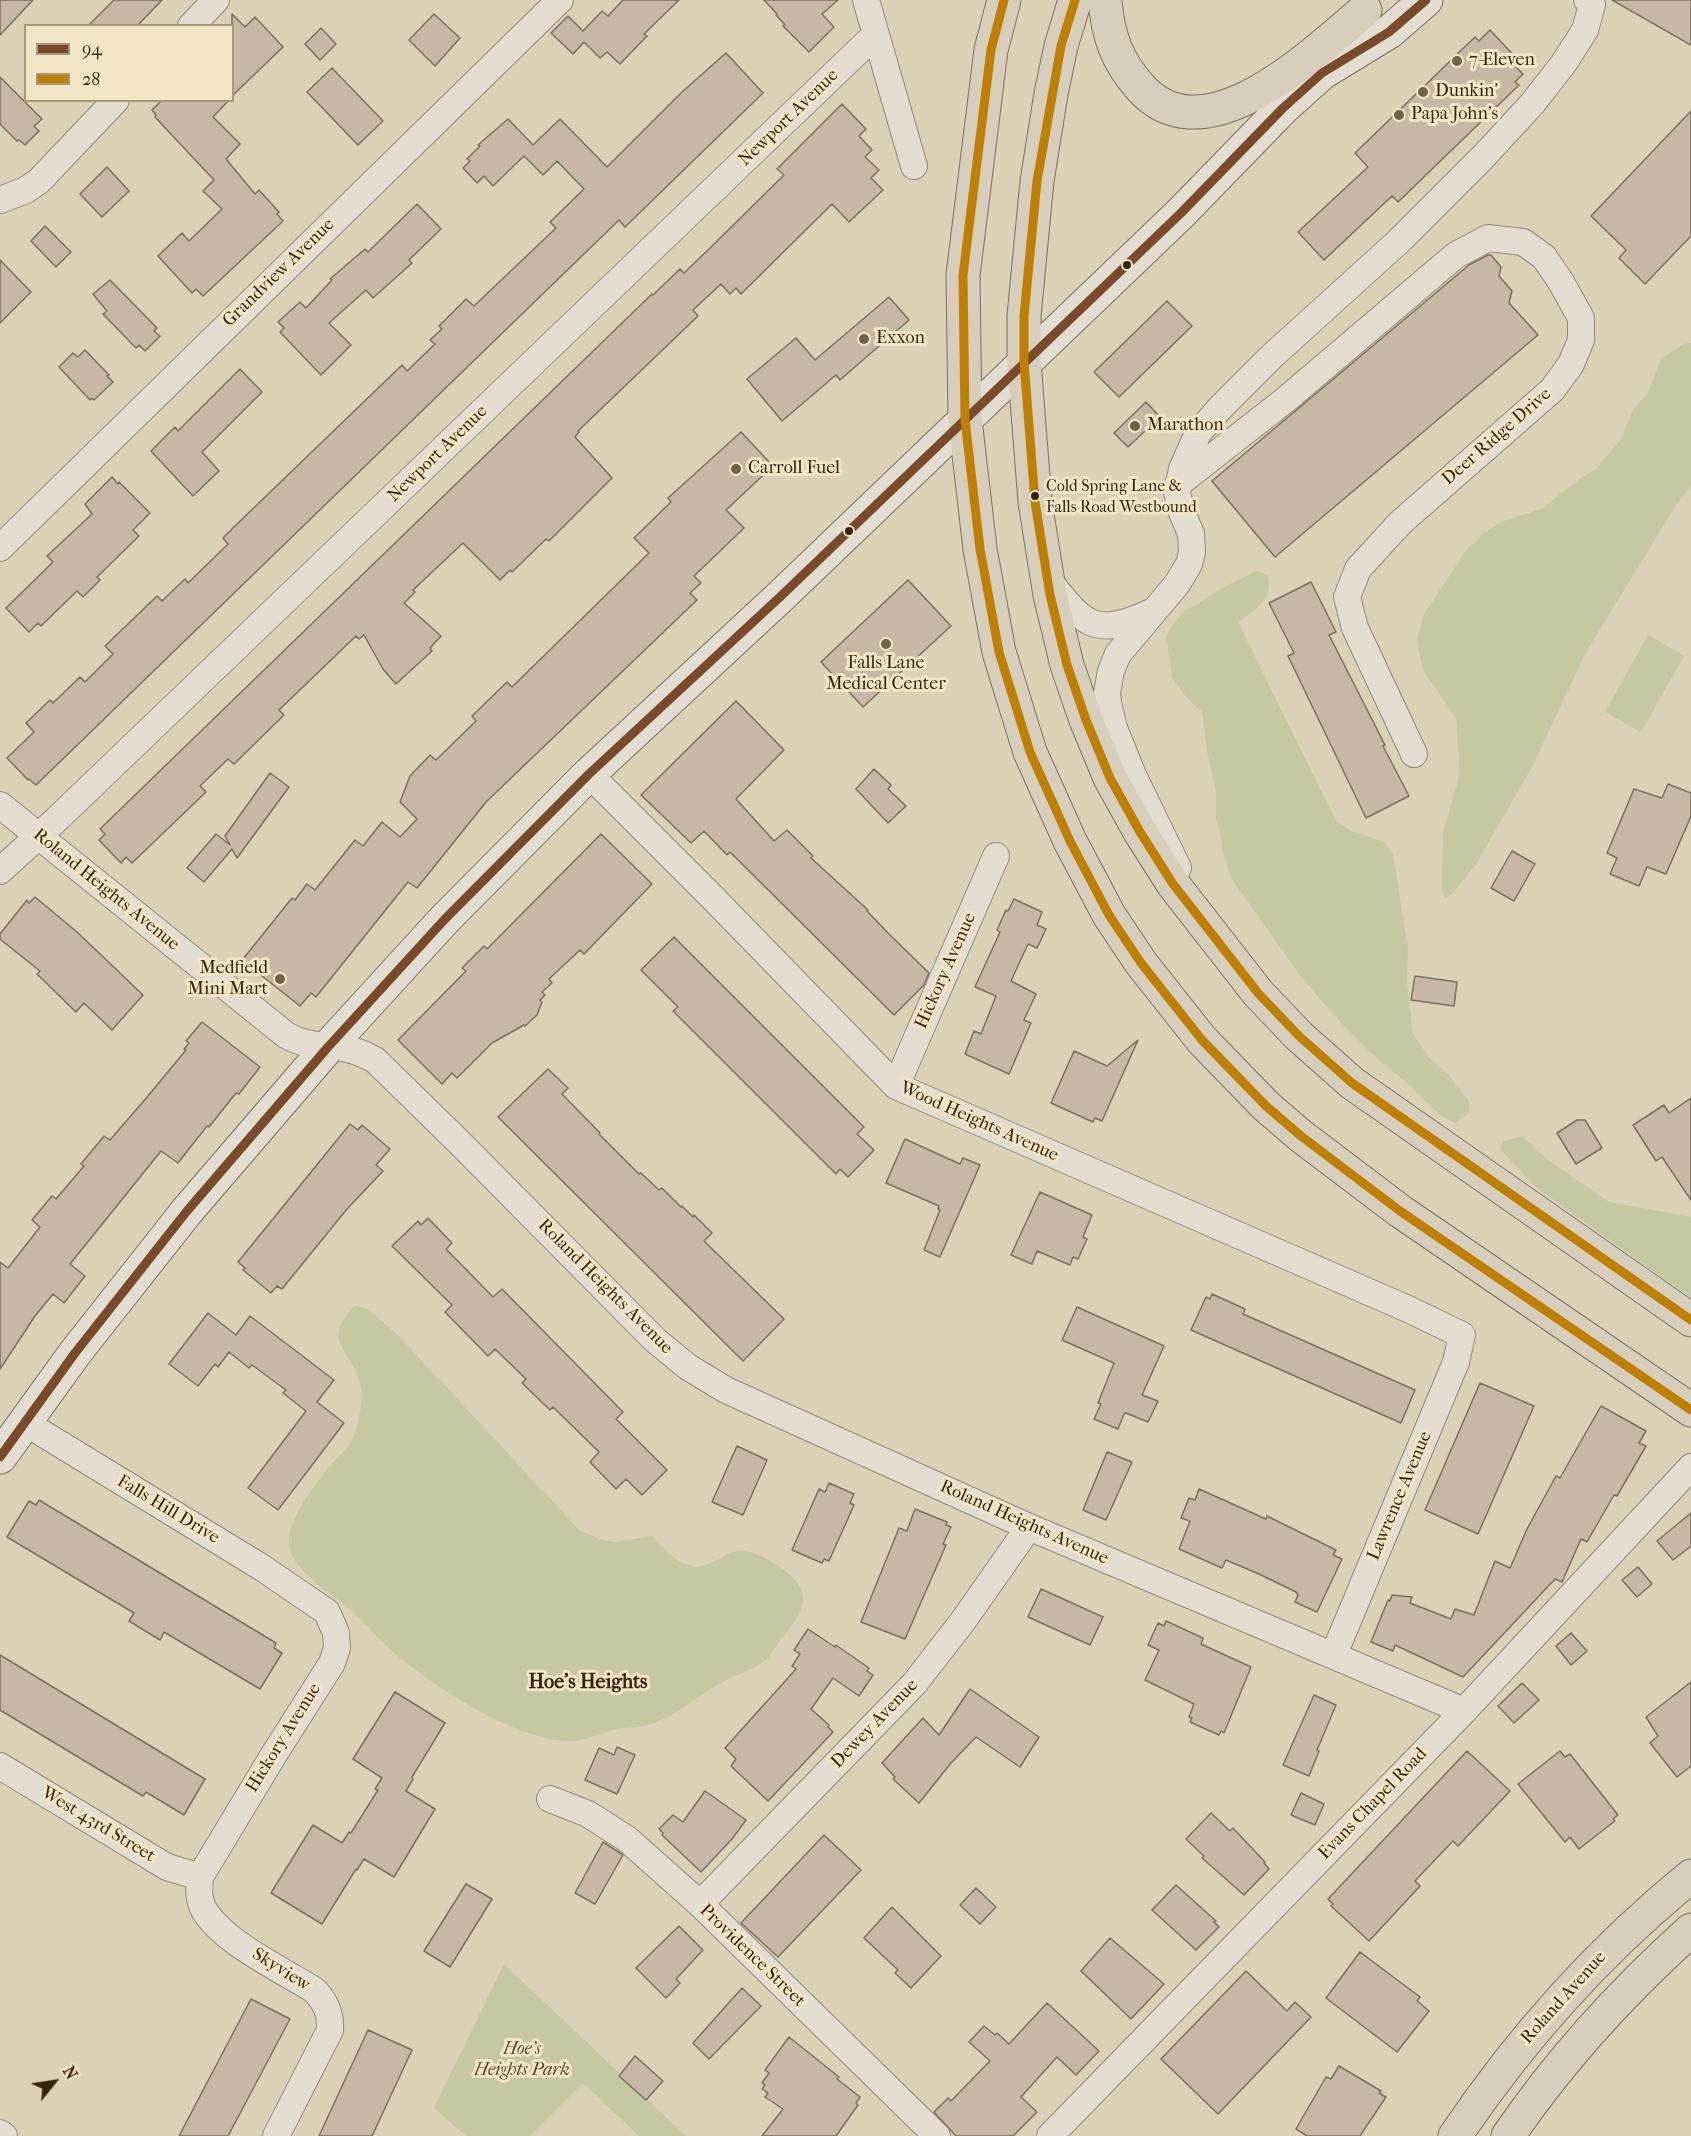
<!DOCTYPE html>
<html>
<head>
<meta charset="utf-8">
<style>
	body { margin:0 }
	#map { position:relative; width:1691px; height:2136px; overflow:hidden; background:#dad1b7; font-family:"IM FELL French Canon",serif }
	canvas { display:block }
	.legend { position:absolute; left:24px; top:24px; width:210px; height:78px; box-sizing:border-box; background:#f1e5c6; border:2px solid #a7987d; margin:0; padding:8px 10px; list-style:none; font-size:18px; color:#37240f }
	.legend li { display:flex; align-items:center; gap:12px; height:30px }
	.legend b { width:30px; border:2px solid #a7987d }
	.north { position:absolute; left:24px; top:2052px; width:60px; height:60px; -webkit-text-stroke:4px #f1e5c6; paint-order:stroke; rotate:60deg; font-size:16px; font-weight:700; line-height:24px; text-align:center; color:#37240f }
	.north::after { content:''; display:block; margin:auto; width:21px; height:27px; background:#37240f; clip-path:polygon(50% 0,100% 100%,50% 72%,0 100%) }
</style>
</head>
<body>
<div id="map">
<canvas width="1691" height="2136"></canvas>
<ul class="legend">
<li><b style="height:8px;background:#7a4b2a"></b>94</li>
<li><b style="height:8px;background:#bd7f04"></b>28</li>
</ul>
<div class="north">N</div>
</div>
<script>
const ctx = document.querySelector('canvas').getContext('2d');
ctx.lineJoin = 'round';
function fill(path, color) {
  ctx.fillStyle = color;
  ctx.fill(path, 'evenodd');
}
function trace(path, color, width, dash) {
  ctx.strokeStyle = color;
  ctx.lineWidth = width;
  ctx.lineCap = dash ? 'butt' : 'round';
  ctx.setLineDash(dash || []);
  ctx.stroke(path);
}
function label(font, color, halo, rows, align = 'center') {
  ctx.font = font + ' "IM FELL French Canon",serif';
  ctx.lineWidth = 6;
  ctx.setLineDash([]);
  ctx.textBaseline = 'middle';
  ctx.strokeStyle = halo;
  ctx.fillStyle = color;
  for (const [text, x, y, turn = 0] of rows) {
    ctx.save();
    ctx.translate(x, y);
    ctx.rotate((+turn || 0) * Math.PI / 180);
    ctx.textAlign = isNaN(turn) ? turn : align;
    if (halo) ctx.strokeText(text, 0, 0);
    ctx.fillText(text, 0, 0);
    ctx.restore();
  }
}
const green = new Path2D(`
	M1691,343V486L1676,505L1585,654L1532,767L1476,864L1452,894L1445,898L1442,891L1443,832L1460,774L1456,718L1423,670L1417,642L1423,616L1465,552L1483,533L1506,520L1542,509L1578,480L1596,469L1621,439L1634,408L1648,393L1661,359L1683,344Z
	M1256,571L1268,575C1273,600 1256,609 1238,622L1336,821L1351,831L1384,842L1393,855L1408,948L1407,981L1413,1034L1430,1059L1448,1074L1469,1101V1113L1455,1123L1441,1116L1408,1084L1371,1053L1342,1024L1302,978L1231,878L1222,850L1221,835L1216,820V791L1207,751L1202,712L1186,697L1172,677L1166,635L1182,613L1226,586Z
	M1648,635L1684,656L1641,732L1605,712Z
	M1522,1136L1548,1160L1609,1202L1691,1217V1298L1537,1188L1500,1149L1504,1141Z
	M355,1306L368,1309L397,1334L579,1530L602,1540L616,1542L652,1536C664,1547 674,1562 691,1566C707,1571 722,1554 737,1551C754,1547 794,1573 801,1589C809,1609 790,1627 779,1642C775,1647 771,1655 766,1660C754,1670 731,1676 717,1685C698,1696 672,1718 651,1724C639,1728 625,1727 613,1730C602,1733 592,1737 581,1740C570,1743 549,1740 538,1736C490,1723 423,1680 387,1646C375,1635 364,1622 352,1611C333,1594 286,1568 289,1539C291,1513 320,1478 336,1459C342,1452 350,1446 353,1438C359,1423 364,1399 360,1383C352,1349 319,1342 355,1306Z
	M504,1964L686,2136H639L583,2083L530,2136H466L434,2108Z`);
const building = new Path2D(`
	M0,0H33L0,35Z
	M114,0H162L137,26H88Z
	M623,0H679L644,34L647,36L620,64L607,52L600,58L584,42L573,54L551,33L568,16L583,31L602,11L608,16Z
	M764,0H838L822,14L834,27L809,52L783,26L785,25L776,15L777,14Z
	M1612,0H1691V45Z
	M232,14L245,27L255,17L283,47L232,96Z
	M434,14L460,38L435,66L409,40Z
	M321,28L336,44L320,60L305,44Z
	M1490,30L1521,63L1516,67L1523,74L1515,82L1519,85L1398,202L1392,196L1324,260L1298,232L1368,167L1355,153L1475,37L1479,41Z
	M726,53L763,93L625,227L619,220L36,785L29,779L28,780L7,758L34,732L26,723L50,700L53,703L80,677L85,682L113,654L105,646L157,596L162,601L185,579L188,583L228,544L223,538L235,526L402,365L407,371L435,344L430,340L442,329L439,326L466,299L474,306L556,228L550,222L584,189L557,161L543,175L524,156L493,186L484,176L477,183L463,168L470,161L467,159L480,146L478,145L508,119L533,145L560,119L607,167L681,93Z
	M332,68L383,121L358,145L307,92Z
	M0,77L42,119L34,126L39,131L25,145L19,140L17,141L0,124Z
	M162,100H229L213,117L240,144L226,159L255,194L259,190L279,212L277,214L283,221L203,296L196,289L192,293L158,256L182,233L189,241L222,209L203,191L214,180L155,117L156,115L152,110Z
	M842,104L866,129L859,136L872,150L865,157L879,170L871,178L883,190L849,222L832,204L741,294L736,288L730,294L721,284L693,310L698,316L578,431L579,432L575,437L612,478L549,541L546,539L512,572L510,570L500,580L463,543L413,590L415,592L404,603L441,636L430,648L432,651L396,684L383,669L364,635L359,639L356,636L279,710L284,715L234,764L228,759L200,786L206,792L132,863L126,857L121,863L99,840L105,834L100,829L652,294L653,295L680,269L684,273L710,248L784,175L777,169Z
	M1691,111V236L1645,284L1619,258L1626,250L1591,216Z
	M107,167L129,191L102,217L80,194Z
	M417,204L441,229L409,260L412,263L373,298L366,290L329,323L351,345L321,375L280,332L284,328L278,322L300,302L306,308L332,280L330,279L365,249L368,252Z
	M45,226L71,252L56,267L31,241Z
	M1488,255H1491L1501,267L1499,276L1512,291L1509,303L1538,335L1275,557L1212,481L1469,265Z
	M0,260L31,292L0,323Z
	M110,280L157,328L154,331L160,336L145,351L139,345L136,348L103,314L107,311L93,294Z
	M889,297L909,320L840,380L836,375L782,421L747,379L796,338L815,360Z
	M1167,301L1192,326L1119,397L1094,372Z
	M85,350L109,375L107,376L113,382L94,400L92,398L90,400L59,367L73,353L78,357Z
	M240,369L262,392L202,452L219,471L193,496L151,451L175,427L178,431Z
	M1146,402L1160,417L1128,447L1114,433Z
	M741,432L773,466L726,510L744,528L694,576L701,583L690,593L697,600L486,802L417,888L408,882L316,997L311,993L300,1006L248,965L243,959L292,898L295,900L307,884L315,890L355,840L363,846L382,822L400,837L417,819L400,802L410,776L430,755L436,760L476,721L472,716L507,682L512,687L649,553L634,538L671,502L668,498Z
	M112,477L118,484L119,482L150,513L133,530L139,536L97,577L100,580L83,597L77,591L41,626L38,623L29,632L6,608L53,562L47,556L92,514L85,504Z
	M908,580L951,626L863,707L821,662Z
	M1311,582L1336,632L1329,635L1385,745L1383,746L1409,796L1366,818L1288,656L1294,653L1269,603Z
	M736,701L784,750L736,799L774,841L787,830L813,856L811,858L868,910L867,911L887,932L929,973L924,985L894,1015L730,852L727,855L704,831L691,843L641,795Z
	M874,769L891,785L888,789L906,806L888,823L856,789Z
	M270,773L289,787L237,858L232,849L204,882L187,868L216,834L230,845L225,836Z
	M1668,784L1691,793V816L1666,874L1647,867L1639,886L1610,874L1617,858L1607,853L1634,789L1662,798Z
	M601,834L652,884L584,954L580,950L549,979L552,983L542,992L545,995L540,1000L542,1002L537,1015L525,1026L524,1025L492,1043L457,1078L452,1073L442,1084L398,1040L466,971L462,968L484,946L487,949Z
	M1512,851L1535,864L1514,901L1491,888Z
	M35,897L77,932L143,995L112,1030L84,1003L76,1012L37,974L40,971L0,939V934L27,900L29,903Z
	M1014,899L1042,912L1037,925L1046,929L1037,948L1028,944L1011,981L1036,994L1024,1020L1031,1023L1009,1074L965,1054L974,1031L981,1034L996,996L975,987L1000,932L997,930L1006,910L1008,911Z
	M674,937L864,1127L857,1134L874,1150L848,1177L840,1169L836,1174L673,1011L678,1007L641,970Z
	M1415,976L1457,982L1454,1006L1411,1000Z
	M202,1022L260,1067L239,1094L236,1093L209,1127L207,1126L178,1163L161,1151L70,1264L85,1276L64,1303L53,1294L35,1316L0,1369V1262L8,1268L40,1227L32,1220L52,1196L56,1199L84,1166L81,1164L104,1136L110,1140L148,1096L186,1050L184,1049L189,1043L186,1041Z
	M1138,1040L1102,1121L1095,1118L1093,1122L1051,1103L1074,1051L1107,1066Z
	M548,1069L568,1088L562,1094L600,1133L599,1134L639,1174L641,1173L659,1190L662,1188L681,1207L682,1206L693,1217L694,1215L712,1233L704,1241L784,1319L743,1361L498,1117Z
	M1691,1098V1200L1662,1157L1656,1161L1633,1125L1664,1105L1669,1113Z
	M1577,1120H1585L1602,1148L1576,1164L1557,1133Z
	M350,1124L358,1130L362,1125L390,1149L376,1165L383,1171L347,1209L282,1289L277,1286L271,1293L243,1270L245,1268L238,1262Z
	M905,1139L960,1164L963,1158L980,1165L940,1257L924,1250L940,1210L938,1209L939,1206L886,1183Z
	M1040,1192L1092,1215L1083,1237L1087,1239L1078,1259L1073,1257L1070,1265L1037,1251L1032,1264L1011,1255Z
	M428,1218L452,1243L446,1249L493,1297L502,1289L623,1412L616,1419L667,1470L642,1495L626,1479L616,1489L590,1462L599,1452L553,1407L550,1410L522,1383L526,1379L495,1349L488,1356L445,1312L452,1305L392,1246L418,1221L421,1225Z
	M1212,1294L1245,1309L1243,1314L1415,1390L1401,1423L1191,1330L1206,1297L1210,1299Z
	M1077,1307L1164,1346L1142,1395L1158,1401L1148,1422L1126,1413L1124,1414L1118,1429L1094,1419L1101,1404L1098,1403L1114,1363L1062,1340Z
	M208,1313L236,1335L250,1316L334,1380L317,1402L344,1423L278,1510L248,1488L306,1411L283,1393L286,1390L252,1365L249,1368L229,1352L218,1367L215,1364L198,1386L169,1364Z
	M1480,1383L1534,1406L1478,1534L1425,1510Z
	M1601,1406L1646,1431L1639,1443L1646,1446L1617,1496L1614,1495L1587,1542L1581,1539L1562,1582L1555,1579L1463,1677L1395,1645L1393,1651L1371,1642L1388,1600L1390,1601L1392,1595L1412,1597L1410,1603L1451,1619L1455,1609L1474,1615L1495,1561L1510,1568L1527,1529L1556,1476L1560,1478Z
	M737,1446L767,1460L743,1515L712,1502Z
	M1107,1452L1132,1462L1106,1520L1083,1510Z
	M829,1483L854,1494L850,1503L854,1505L829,1561L824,1559L822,1563L792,1550L819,1489L825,1492Z
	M1199,1489L1266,1519L1267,1516L1336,1550L1333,1555L1342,1559L1317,1612L1295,1602L1298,1595L1296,1592L1259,1574L1226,1560L1222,1568L1179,1549L1190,1521L1181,1518L1189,1498L1195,1500Z
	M39,1500L276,1643L274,1648L282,1653L260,1689L164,1632L160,1640L129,1621L134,1613L7,1537L29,1501L36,1505Z
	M915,1509L947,1522L946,1525L951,1527L943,1544L946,1545L905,1639L861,1622L899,1528L907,1531Z
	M1691,1513V1546L1673,1560L1657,1541Z
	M1638,1567L1652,1584L1637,1597L1622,1580Z
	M1041,1589L1103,1617L1090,1645L1028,1617Z
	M1166,1621L1203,1638L1201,1644L1251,1667L1224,1733L1221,1731L1219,1735L1190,1722L1192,1718L1189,1717L1194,1704L1145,1680L1159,1650L1148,1645L1158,1623L1164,1626Z
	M808,1629L835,1647L836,1645L869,1668L867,1671L873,1675L859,1696L833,1678L811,1709L829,1725L828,1727L833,1732L768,1801L731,1766L736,1759L725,1748L796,1669L792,1666L800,1654L794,1650Z
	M1571,1633L1587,1651L1571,1665L1556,1646Z
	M0,1655L205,1779L184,1815L146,1792L143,1796L133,1790L0,1710Z
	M1691,1682V1766L1677,1777L1650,1743L1658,1736L1646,1717Z
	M1522,1683L1539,1700L1514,1723L1498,1706Z
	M970,1689L1039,1737L1020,1767L976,1737L951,1763L919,1803L893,1779L895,1777L882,1763L923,1718L939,1735Z
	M395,1692L445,1723L412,1777L413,1779L406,1791L435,1809L394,1877L364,1859L357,1870L356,1869L322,1924L271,1893L313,1825L342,1843L349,1832L351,1833L378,1790L375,1789L382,1778L353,1759Z
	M1314,1695L1336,1705L1317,1750L1319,1751L1309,1776L1283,1765Z
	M617,1747L635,1755L617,1794L585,1780L599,1748L614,1755Z
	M1467,1751L1510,1791L1458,1846L1453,1841L1431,1864L1415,1881L1420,1886L1369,1941L1331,1906L1333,1904L1328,1899Z
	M1560,1751L1565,1757L1570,1754L1618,1815L1613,1819L1615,1821L1579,1849L1570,1837L1565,1842L1518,1784Z
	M705,1791L746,1820L732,1839L701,1872L662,1835L663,1833L659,1829L673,1815L683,1822Z
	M1301,1793L1324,1804L1315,1825L1291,1815Z
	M1211,1813L1230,1831L1233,1828L1265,1862L1264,1863L1269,1869L1244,1895L1202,1858L1204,1856L1186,1839Z
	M824,1835L861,1870L778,1957L741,1923Z
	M603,1842L623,1855L595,1904L575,1893Z
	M466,1884L492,1899L450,1967L424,1951Z
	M1176,1885L1216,1921L1214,1922L1219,1927L1196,1950L1152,1910Z
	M976,1888L996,1907L980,1924L960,1905Z
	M892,1907L941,1956L911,1988L895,1973L898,1970L864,1938Z
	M679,1926L703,1950L676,1979L680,1983L666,1998L636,1968Z
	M1110,1938L1164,1984L1131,2019L1081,1971Z
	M1360,1952L1420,1997L1417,2001L1429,2011L1397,2052L1326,1998Z
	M1246,1971L1287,2011L1295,2002L1311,2017L1218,2114L1161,2059Z
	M742,1988L761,2006L709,2059L693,2043Z
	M251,1999L290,2019L228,2136H179Z
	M1047,2003L1099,2051L1076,2075L1057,2057L1021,2097L1037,2112L1013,2136H956L934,2112L948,2098L951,2101L990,2061L969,2042L984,2026L995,2035L997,2033L1009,2044Z
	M368,2030L412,2050L372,2136H319Z
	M789,2037L839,2077L837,2079L860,2097L856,2103L858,2105L836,2136H762L783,2109L765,2097L768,2093L762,2089L765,2085L762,2083L769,2073L765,2070Z
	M635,2056L663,2081L646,2100L619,2076Z
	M1339,2066L1381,2091L1379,2093L1386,2097L1360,2136H1307L1296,2129L1326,2077L1331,2079Z`);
const street = new Path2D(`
	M866,0L914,166
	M191,26L216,0
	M0,200L26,190L39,181L116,100
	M1178,484L1284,401L1456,255L1488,238L1523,242L1544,257L1561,282L1581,318V340L1571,364L1552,390L1400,523L1358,569L1347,597L1355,628L1414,754
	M0,548L560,0
	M1050,582C1083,624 1095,638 1149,613
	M589,774L710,895L896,1086L1408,1309L1462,1335L1456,1362L1334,1654
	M0,805L286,1035C308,1048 325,1043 347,1049C357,1051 366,1055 375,1060L460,1143L655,1340L688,1367L726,1390L1029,1527L1464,1711
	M1178,868L1133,775L1114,728L1108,703L1107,693L1111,671L1118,654L1177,584L1189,564L1192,552L1191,534L1181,510L1177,492L1182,469L1198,433L1221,407L1271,357L1399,241L1484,156L1532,104L1564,63L1585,30L1592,5L1587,0
	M0,871L57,819L875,35
	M896,1086L996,856
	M24,1422L261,1567L327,1612L336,1633L337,1648L332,1663L273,1756L200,1877C199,1888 198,1899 204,1910C223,1942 282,1970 314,1990C326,2002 331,2014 330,2030L276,2136
	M0,1766L167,1867L200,1877
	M550,1799L588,1814L627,1839L700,1904L937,2136
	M700,1904L914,1684L963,1621L1029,1527
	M0,2133L4,2136
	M1050,2136L1464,1711L1691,1467`);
const secondary = new Path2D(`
	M0,1457L75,1353L187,1211L328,1047L445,919L589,774L781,596L1181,213L1283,108L1322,73L1389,32L1426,0`);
const primary = new Path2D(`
	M1004,0L991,50L963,275L965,420L980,549L999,652L1030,752L1070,841L1109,915L1141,963L1202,1040L1266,1106L1301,1136L1400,1211L1691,1410
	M1075,0L1061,46L1051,94L1037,181L1024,316V362L1035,502L1050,595L1067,665L1086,720L1110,778L1140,832L1173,884L1258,993L1299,1036L1352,1083L1691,1320
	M1105,0C1108,35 1116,60 1140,87C1205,161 1314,52 1365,10
	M1455,2136C1521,2038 1599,1951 1691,1876
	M1508,2136C1560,2060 1622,1992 1691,1930`);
const bus1 = new Path2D(`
	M0,1457L75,1353L187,1211L328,1047L445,919L589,774L781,596L1181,213L1283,108L1322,73L1389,32L1426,0`);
const bus2 = new Path2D(`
	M1004,0L991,50L963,275L965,420L980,549L999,652L1030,752L1070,841L1109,915L1141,963L1202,1040L1266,1106L1301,1136L1400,1211L1691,1410
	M1075,0L1061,46L1037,181L1024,316V362L1035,502L1050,595L1067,665L1086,720L1110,778L1140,832L1173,884L1258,993L1299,1036L1352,1083L1691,1320`);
const markers = [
	[1457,61,6,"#70614a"],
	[1423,92,6,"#70614a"],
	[1399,115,6,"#70614a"],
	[1127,265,5,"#37240f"],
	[864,339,6,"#70614a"],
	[1135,426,6,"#70614a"],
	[736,469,6,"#70614a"],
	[1035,496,5,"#37240f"],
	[849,531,5,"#37240f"],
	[886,644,6,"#70614a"],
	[280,979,6,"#70614a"]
];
const busNames = [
	["Cold Spring Lane &",1046,487],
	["Falls Road Westbound",1046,508]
];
const poiNames = [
	["7-Eleven",1469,61],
	["Dunkin'",1435,92],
	["Papa John's",1411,115],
	["Exxon",876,339],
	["Marathon",1147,426],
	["Carroll Fuel",748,469],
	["Falls Lane",886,664,"center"],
	["Medical Center",886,685,"center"],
	["Medfield",268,969,"right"],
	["Mini Mart",268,990,"right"]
];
const streetNames = [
	["Newport Avenue",789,118,-44],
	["Grandview Avenue",279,273,-44],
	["Deer Ridge Drive",1497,437,-41],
	["Newport Avenue",438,454,-44],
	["Roland Heights Avenue",106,890,39],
	["Hickory Avenue",946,971,-66],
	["Wood Heights Avenue",979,1122,24],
	["Roland Heights Avenue",605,1287,45],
	["Lawrence Avenue",1400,1496,-67],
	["Falls Hill Drive",168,1510,31],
	["Roland Heights Avenue",1024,1523,24],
	["Dewey Avenue",875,1724,-46],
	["Hickory Avenue",284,1738,-58],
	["Evans Chapel Road",1373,1804,-46],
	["West 43rd Street",98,1825,31],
	["Providence Street",752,1956,44],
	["Skyview",281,1970,32],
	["Roland Avenue",1564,1998,-48]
];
const parkNames = [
	["Hoe's",522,2050],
	["Heights Park",522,2071]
];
const neighbourhoodNames = [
	["Hoe's Heights",588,1683]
];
fill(green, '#c4c79f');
fill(building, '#c8b7a4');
trace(building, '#797162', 1.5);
trace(street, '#918978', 28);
trace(secondary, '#797162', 35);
trace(primary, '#797162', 35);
trace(street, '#e2ddd0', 26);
trace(secondary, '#e2ddd0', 33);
trace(primary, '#d6cebb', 33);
trace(bus1, '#7a4b2a', 9);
trace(bus2, '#bd7f04', 9);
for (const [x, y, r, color] of markers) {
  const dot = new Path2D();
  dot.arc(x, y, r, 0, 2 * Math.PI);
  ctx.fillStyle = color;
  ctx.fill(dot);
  trace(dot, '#f1e5c6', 2);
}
label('16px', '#37240f', '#f1e5c6', busNames, 'left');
label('18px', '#37240f', '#f1e5c6', poiNames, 'left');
label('18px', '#37240f', '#f1e5c6', streetNames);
label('italic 18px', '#564b2e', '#f1e5c6', parkNames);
label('bold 20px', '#37240f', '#f1e5c6', neighbourhoodNames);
</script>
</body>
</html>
